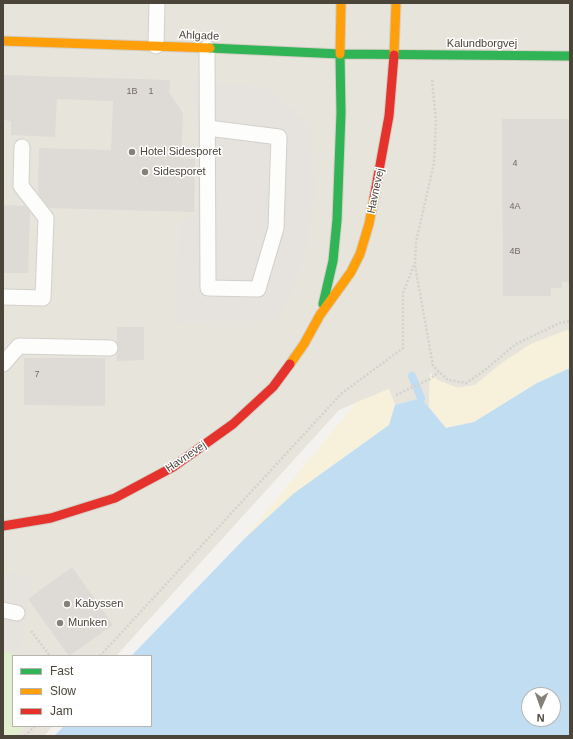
<!DOCTYPE html>
<html>
<head>
<meta charset="utf-8">
<style>
	body { margin:0 }
	#map { position:relative; width:573px; height:739px; overflow:hidden; background:#f4f2ee; font-family:Arial,sans-serif }
	canvas { display:block }
	.frame { position:absolute; inset:0; border:4px solid #4b4439; pointer-events:none }
	.legend { position:absolute; left:12px; top:655px; width:140px; height:72px; box-sizing:border-box; background:#fff; border:1px solid #b7b4b0; margin:0; padding:5px 7px; list-style:none; font-size:12px; color:#4b4439 }
	.legend li { display:flex; align-items:center; gap:8px; height:20px }
	.legend b { width:20px; border:1px solid #b7b4b0 }
	.north { position:absolute; left:521px; top:687px; width:40px; height:40px; box-sizing:border-box; background:#fff; border:1px solid #b7b4b0; border-radius:50%; rotate:182deg; font-size:11px; font-weight:700; line-height:16px; text-align:center; color:#4b4439 }
	.north::after { content:''; display:block; margin:auto; width:14px; height:18px; background:#868178; clip-path:polygon(50% 0,100% 100%,50% 72%,0 100%) }
</style>
</head>
<body>
<div id="map">
<canvas width="573" height="739"></canvas>
<div class="frame"></div>
<ul class="legend">
<li><b style="height:5px;background:#30b455"></b>Fast</li>
<li><b style="height:5px;background:#ff9f0a"></b>Slow</li>
<li><b style="height:5px;background:#e5322d"></b>Jam</li>
</ul>
<div class="north">N</div>
</div>
<script>
const ctx = document.querySelector('canvas').getContext('2d');
ctx.lineJoin = 'round';
function fill(path, color) {
  ctx.fillStyle = color;
  ctx.fill(path, 'evenodd');
}
function trace(path, color, width, dash) {
  ctx.strokeStyle = color;
  ctx.lineWidth = width;
  ctx.lineCap = dash ? 'butt' : 'round';
  ctx.setLineDash(dash || []);
  ctx.stroke(path);
}
function label(font, color, halo, rows, align = 'center') {
  ctx.font = font + ' Arial,sans-serif';
  ctx.lineWidth = 3;
  ctx.setLineDash([]);
  ctx.textBaseline = 'middle';
  ctx.strokeStyle = halo;
  ctx.fillStyle = color;
  for (const [text, x, y, turn = 0] of rows) {
    ctx.save();
    ctx.translate(x, y);
    ctx.rotate((+turn || 0) * Math.PI / 180);
    ctx.textAlign = isNaN(turn) ? turn : align;
    if (halo) ctx.strokeText(text, 0, 0);
    ctx.fillText(text, 0, 0);
    ctx.restore();
  }
}
const residential = new Path2D(`
	M3,3H570V329L531,344L502,363L475,385L458,388L437,380L430,373L429,408L421,398L395,405L389,389L339,410L116,656H13V726H53L44,736H3Z`);
const green = new Path2D(`
	M3,652L27,656H13V726H26L17,736H3Z`);
const sand = new Path2D(`
	M570,329V368L537,383L474,422L446,428L429,408L430,372L437,380L458,388L475,385L502,363L531,344Z
	M389,389L395,405L389,425L293,494L242,541L357,402Z`);
const parking = new Path2D(`
	M193,80L268,88L311,127L315,194L303,263L278,320L176,322L179,222L197,214L198,151Z
	M3,573L32,577L20,653L3,650Z`);
const water = new Path2D(`
	M570,368V736H54L64,726H151V656H131L242,541L293,494L389,425L395,405L421,398L446,428L474,422L537,383ZM529,695H553V719H529Z`);
const pier = new Path2D(`
	M251,530L242,541L131,656H129L240,540Z`);
const stream = new Path2D(`
	M412,376L421,398`);
const building = new Path2D(`
	M3,75L170,80L169,93L180,108L183,115L181,159H195L194,212L49,208L38,193L39,148L111,150L113,101L57,99L55,137L11,135V121L3,120Z
	M502,119H570V282H562V288H551V296H503Z
	M3,205L25,206L30,212L28,273H3Z
	M117,327H144V360L117,361V353L119,348L117,343Z
	M24,358H105V406L24,405Z
	M72,567L113,625L69,656L28,599Z`);
const path = new Path2D(`
	M432,80L436,121L434,163L416,242L415,265L433,366L448,380L466,383L485,370L516,344L560,323L570,321
	M396,395L430,379L439,372
	M31,631L50,656
	M100,656L341,394L403,348V293L414,265
	M25,736L35,726`);
const lane = new Path2D(`
	M156,46L157,3
	M207,48L208,288L258,289L276,228L279,137L208,128
	M3,297L43,298L46,218L21,186L22,147
	M3,364L19,346L110,348
	M3,610L17,613`);
const fast = new Path2D(`
	M210,48L340,54L570,56
	M323,304L333,261L337,220L341,113L340,54`);
const slow = new Path2D(`
	M3,41L210,48
	M340,54L341,3
	M394,55L396,3
	M290,364L304,344L320,315L351,272L360,254L369,224L374,198`);
const jam = new Path2D(`
	M374,198L389,116L394,55
	M3,526L51,518L115,498L173,467L233,424L273,387L290,364`);
const markers = [
	[132,152,4,"#868178"],
	[145,172,4,"#868178"],
	[67,604,4,"#868178"],
	[60,623,4,"#868178"]
];
const numberNames = [
	["1B",132,92],
	["1",151,92],
	["4",515,164],
	["4A",515,207],
	["4B",515,252],
	["7",37,375]
];
const streetNames = [
	["Ahlgade",199,36,2],
	["Kalundborgvej",482,44],
	["Havnevej",376,191,-78],
	["Havnevej",186,457,-34]
];
const poiNames = [
	["Hotel Sidesporet",140,152],
	["Sidesporet",153,172],
	["Kabyssen",75,604],
	["Munken",68,623]
];
fill(residential, '#e7e4dc');
fill(green, '#e1eecf');
fill(sand, '#f7f0da');
fill(parking, '#e6e3df');
fill(water, '#c0ddf1');
fill(pier, '#f4f2ee');
trace(stream, '#c0ddf1', 8);
fill(building, '#dedbd6');
trace(lane, '#d2d0cb', 17);
trace(fast, '#d3cfc5', 11);
trace(slow, '#d3cfc5', 11);
trace(jam, '#d3cfc5', 11);
trace(path, '#d3d2cc', 2.5, [2, 2]);
trace(lane, '#fdfdfc', 15);
trace(fast, '#30b455', 9);
trace(slow, '#ff9f0a', 9);
trace(jam, '#e5322d', 9);
for (const [x, y, r, color] of markers) {
  const dot = new Path2D();
  dot.arc(x, y, r, 0, 2 * Math.PI);
  ctx.fillStyle = color;
  ctx.fill(dot);
  trace(dot, '#fff', 1.5);
}
label('9px', '#706a61', null, numberNames);
label('11px', '#4b4439', '#fff', streetNames);
label('11px', '#4b4439', '#fff', poiNames, 'left');
</script>
</body>
</html>
